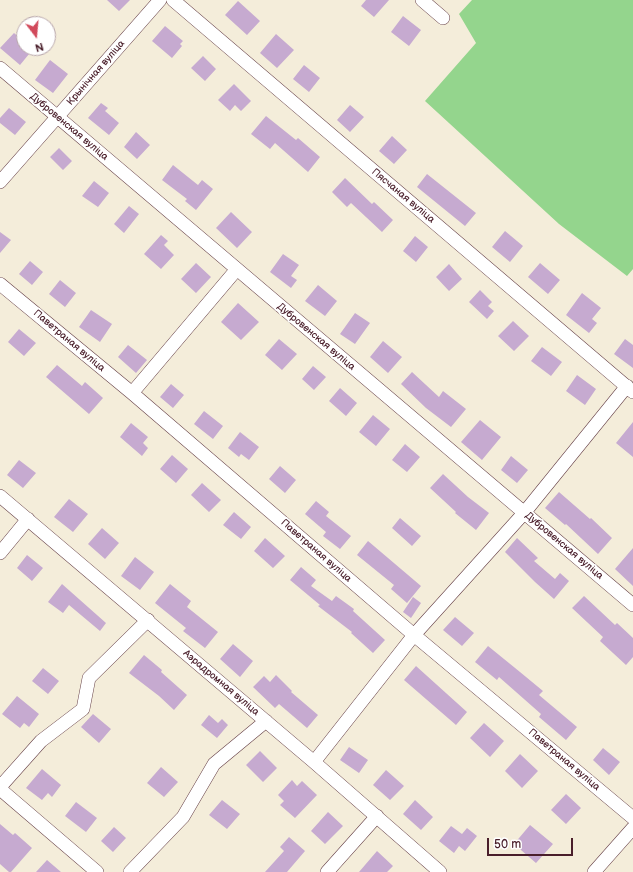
<!DOCTYPE html>
<html>
<head>
<meta charset="utf-8">
<style>
	body { margin:0 }
	#map { position:relative; width:633px; height:872px; overflow:hidden; background:#f4edda; font-family:"Balsamiq Sans",sans-serif }
	canvas { display:block }
	.north { position:absolute; left:16px; top:16px; width:40px; height:40px; box-sizing:border-box; background:#fff; border:1px solid #b7a5aa; border-radius:50%; rotate:164deg; font-size:11px; font-weight:700; line-height:16px; text-align:center; color:#4a1f2b }
	.north::after { content:''; display:block; margin:auto; width:14px; height:18px; background:#d1495b; clip-path:polygon(50% 0,100% 100%,50% 72%,0 100%) }
	.scale { position:absolute; left:487px; top:838px; width:86px; height:18px; box-sizing:border-box; border:2px solid #4a1f2b; border-top:0; padding-left:5px; font-size:12px; line-height:14px; white-space:nowrap; color:#4a1f2b; -webkit-text-stroke:3px #fff; paint-order:stroke }
</style>
</head>
<body>
<div id="map">
<canvas width="633" height="872"></canvas>
<div class="north">N</div>
<div class="scale">50 m</div>
</div>
<script>
const ctx = document.querySelector('canvas').getContext('2d');
ctx.lineJoin = 'round';
function fill(path, color) {
  ctx.fillStyle = color;
  ctx.fill(path, 'evenodd');
}
function trace(path, color, width, dash) {
  ctx.strokeStyle = color;
  ctx.lineWidth = width;
  ctx.lineCap = dash ? 'butt' : 'round';
  ctx.setLineDash(dash || []);
  ctx.stroke(path);
}
function label(font, color, halo, rows, align = 'center') {
  ctx.font = font + ' "Balsamiq Sans",sans-serif';
  ctx.lineWidth = 3.5;
  ctx.setLineDash([]);
  ctx.textBaseline = 'middle';
  ctx.strokeStyle = halo;
  ctx.fillStyle = color;
  for (const [text, x, y, turn = 0] of rows) {
    ctx.save();
    ctx.translate(x, y);
    ctx.rotate((+turn || 0) * Math.PI / 180);
    ctx.textAlign = isNaN(turn) ? turn : align;
    if (halo) ctx.strokeText(text, 0, 0);
    ctx.fillText(text, 0, 0);
    ctx.restore();
  }
}
const green = new Path2D(`
	M472,0H633V269L627,276L559,224L425,101L476,43L459,14Z`);
const building = new Path2D(`
	M107,0H130L119,11Z
	M366,0H389L374,17L361,6Z
	M238,1L260,21L247,35L225,15Z
	M403,16L421,30L409,46L391,32Z
	M165,26L183,41L180,44L182,46L172,58L152,41Z
	M14,33L24,42V48H34L20,65L0,48Z
	M276,34L294,50L277,68L260,53Z
	M203,56L216,69L205,81L191,68Z
	M50,60L68,74L53,93L35,80Z
	M304,65L320,78L309,92L293,79Z
	M234,84L251,101L241,111L235,105L230,111L218,100Z
	M101,103L108,108L105,111L119,123L109,135L88,118Z
	M350,105L364,117L350,132L337,120Z
	M9,108L26,122L15,135L0,123V118Z
	M266,116L296,140L298,138L320,157L308,172L275,143L270,149L251,134Z
	M136,132L150,145L137,159L124,147Z
	M392,136L407,150L394,164L379,151Z
	M59,148L72,161L63,170L50,157Z
	M173,165L198,185L202,180L213,189L196,210L185,201L187,199L162,180Z
	M427,174L476,213L465,226L417,187Z
	M345,178L372,204L374,202L393,220L382,232L351,203L347,207L332,192Z
	M94,181L109,193L98,207L82,196Z
	M129,206L139,214L124,233L114,224Z
	M231,212L252,232L237,248L216,228Z
	M505,231L523,246L510,262L492,247Z
	M0,232L11,240L0,253Z
	M161,235L168,241L164,245L174,255L161,269L144,254Z
	M415,236L428,247L416,262L403,251Z
	M283,254L299,265L291,276L297,280L291,288L270,272Z
	M30,261L43,272L32,285L19,274Z
	M196,263L211,277L196,293L181,279Z
	M540,263L560,280L548,294L528,277Z
	M449,264L462,279L449,291L436,277Z
	M60,280L76,293L65,307L49,294Z
	M318,285L337,301L325,316L305,301Z
	M480,290L492,302L488,306L494,311L487,319L469,302Z
	M582,293L601,308L592,319L597,323L589,333L566,315Z
	M238,303L259,322L241,340L221,322Z
	M91,310L112,324L100,342L79,327Z
	M355,313L370,323L355,344L340,334Z
	M513,321L529,336L514,351L498,336Z
	M19,329L36,343L24,356L8,342Z
	M279,339L297,354L282,370L265,355Z
	M625,339L633,345V368L614,354Z
	M383,341L402,357L388,373L370,357Z
	M128,345L147,360L136,373L118,357Z
	M542,347L562,362L551,376L531,361Z
	M57,365L82,386L85,382L103,398L89,414L46,377Z
	M313,366L326,377L314,390L302,379Z
	M412,372L439,397L443,391L466,409L451,427L426,408L401,384Z
	M577,375L596,389L585,405L566,391Z
	M171,384L184,395L173,408L160,397Z
	M340,388L357,403L346,416L329,401Z
	M204,411L223,426L213,439L194,424Z
	M373,415L390,429L376,446L359,432Z
	M480,420L501,437L482,460L461,442Z
	M633,422V457L616,443Z
	M131,423L148,437L143,443L148,448L142,456L120,437Z
	M240,432L259,447L249,460L241,454L239,457L228,448Z
	M405,444L420,457L407,472L392,460Z
	M172,455L188,469L176,483L160,469Z
	M511,456L528,470L517,483L501,470Z
	M19,460L36,473L23,488L7,475Z
	M280,466L296,480L285,493L269,479Z
	M443,474L468,497L489,513L476,530L455,513L456,512L430,488Z
	M202,483L221,500L209,512L191,495Z
	M559,492L590,519L591,518L612,538L598,554L566,524L565,525L545,508Z
	M69,499L88,514L73,532L54,517Z
	M316,501L329,512L326,516L351,536L340,549L323,536L326,532L305,514Z
	M234,512L251,527L241,539L223,525Z
	M400,518L421,536L412,546L392,528Z
	M102,528L119,543L105,559L88,544Z
	M265,538L285,556L273,568L254,551Z
	M517,538L538,558L534,561L555,579L560,573L569,581L554,599L535,582L505,552Z
	M368,541L421,586L407,603L391,589L394,585L357,555Z
	M633,548V586L615,569Z
	M27,555L43,568L32,581L17,568Z
	M135,557L154,572L140,590L121,576Z
	M301,567L316,580L311,586L332,601L336,596L354,609L353,611L385,640L373,653L351,633L352,632L318,606L320,605L290,580Z
	M62,584L106,623L100,631L69,605L63,613L48,602Z
	M170,584L191,601L187,607L218,632L205,648L183,631L186,628L155,603Z
	M584,596L615,625L617,623L633,638V657L626,665L600,641L603,637L572,608Z
	M413,597L421,603L411,618L403,612Z
	M455,617L474,633L462,646L443,630Z
	M233,644L253,661L240,677L220,659Z
	M488,646L520,672L543,691L539,695L577,727L566,740L539,717L541,714L499,677L497,680L475,662Z
	M144,655L162,670L161,672L187,695L174,710L159,696L129,673Z
	M416,666L467,712L456,725L404,680Z
	M43,668L59,681L48,694L32,681Z
	M276,675L292,691L291,692L318,715L307,728L279,704L275,708L253,687L264,676L270,682Z
	M17,696L39,714L29,727L24,723L20,728L2,714Z
	M93,714L111,729L99,743L81,727Z
	M209,715L218,723L222,719L228,725L217,738L201,725Z
	M484,723L504,741L490,757L470,738Z
	M349,747L368,760L359,773L340,760Z
	M603,748L620,762L609,775L593,760Z
	M260,751L277,768L263,782L246,765Z
	M520,754L538,771L522,788L505,771Z
	M161,767L178,782L164,797L147,783Z
	M42,769L61,785L52,797L48,793L42,800L26,788Z
	M386,770L404,786L390,800L373,785Z
	M292,780L297,786L302,781L317,795L295,818L280,805L284,801L278,795Z
	M566,794L581,808L566,824L551,810Z
	M222,800L240,814L227,829L209,815Z
	M415,800L433,817L421,830L403,814Z
	M76,802L97,818L86,832L65,816Z
	M328,812L343,826L325,844L311,831Z
	M0,824L13,835L15,833L32,848L11,872H9L0,864Z
	M530,825L553,844L536,863L514,844Z
	M451,826L462,834L467,828L477,836L465,851L459,846L454,853L439,841Z
	M114,827L126,838L113,852L101,841Z
	M289,837L305,851L287,872H265L284,851L280,847Z
	M377,851L393,866L387,872H359Z
	M47,860L61,872H36Z`);
const minor = new Path2D(`
	M173,0L633,392
	M422,0L443,18
	M0,68L633,605
	M0,182L160,0
	M0,284L132,393L414,635L633,818
	M132,393L237,269
	M0,496L314,762L440,872
	M0,553L28,519
	M314,762L414,635L524,513L627,386
	M0,787L41,741L83,709L89,678L148,620
	M0,789L97,872
	M130,872L183,817L214,764L266,721
	M327,872L377,816
	M594,872L633,828`);
const streetNames = [
	["Крынічная вуліца",96,73,-49],
	["Дубровенская вуліца",69,127,40],
	["Пясчаная вуліца",403,196,40],
	["Дубровенская вуліца",316,337,40],
	["Паветраная вуліца",69,341,40],
	["Дубровенская вуліца",564,546,40],
	["Паветраная вуліца",316,551,41],
	["Аэрадромная вуліца",221,683,40],
	["Паветраная вуліца",564,760,40]
];
fill(green, '#94d58d');
fill(building, '#c6aad0');
trace(minor, '#643e45', 14);
trace(minor, '#fff', 13);
label('10px', '#4a1f2b', '#fff', streetNames);
</script>
</body>
</html>
